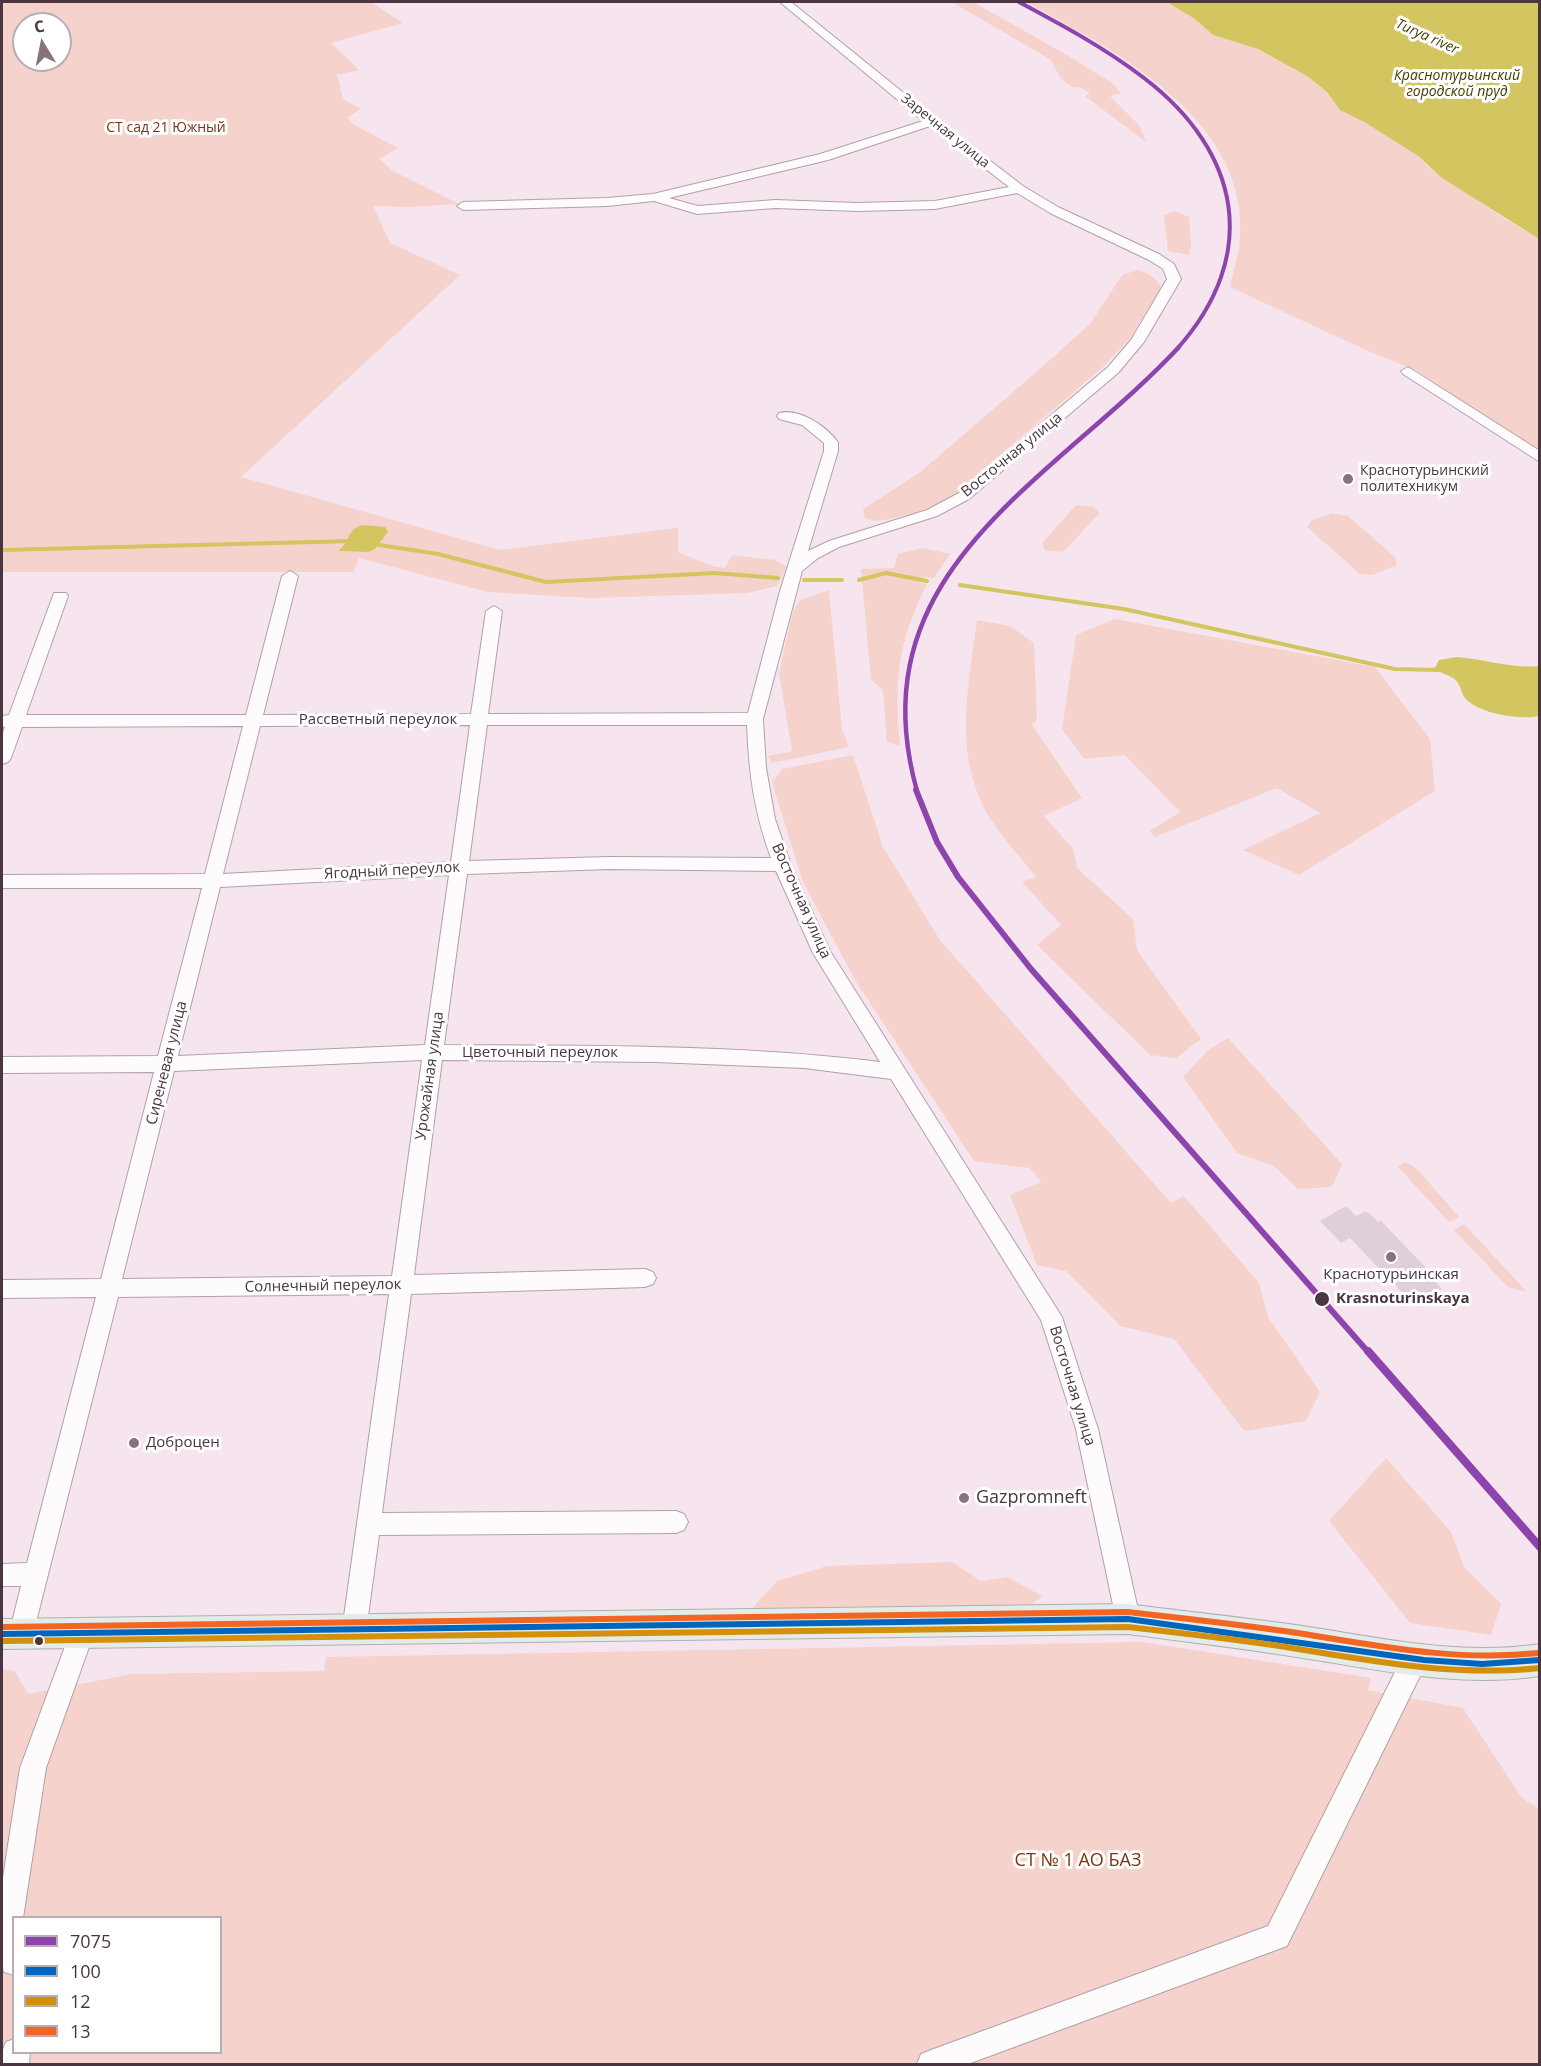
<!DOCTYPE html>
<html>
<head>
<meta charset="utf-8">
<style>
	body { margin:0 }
	#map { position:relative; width:1541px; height:2066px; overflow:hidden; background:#f6e5ee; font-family:"Open Sans",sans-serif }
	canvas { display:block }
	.frame { position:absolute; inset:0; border:3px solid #4a3541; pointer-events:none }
	.legend { position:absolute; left:12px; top:1916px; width:210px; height:138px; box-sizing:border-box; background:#fff; border:2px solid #b7aeb3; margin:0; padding:8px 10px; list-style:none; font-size:18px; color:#4a3541 }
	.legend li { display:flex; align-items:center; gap:12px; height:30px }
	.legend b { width:30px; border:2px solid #b7aeb3 }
	.north { position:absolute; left:12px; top:12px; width:60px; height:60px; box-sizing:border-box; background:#fff; border:2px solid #b7aeb3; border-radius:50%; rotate:350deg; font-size:16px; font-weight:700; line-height:24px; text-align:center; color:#4a3541 }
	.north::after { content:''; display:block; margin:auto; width:21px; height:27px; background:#86737e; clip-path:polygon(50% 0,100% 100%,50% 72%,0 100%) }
</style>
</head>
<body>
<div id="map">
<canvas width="1541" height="2066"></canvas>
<div class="frame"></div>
<ul class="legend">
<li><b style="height:8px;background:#8e44ad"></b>7075</li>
<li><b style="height:8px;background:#0065bd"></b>100</li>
<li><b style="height:8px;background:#d48f0d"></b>12</li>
<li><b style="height:8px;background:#f26522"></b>13</li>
</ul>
<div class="north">С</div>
</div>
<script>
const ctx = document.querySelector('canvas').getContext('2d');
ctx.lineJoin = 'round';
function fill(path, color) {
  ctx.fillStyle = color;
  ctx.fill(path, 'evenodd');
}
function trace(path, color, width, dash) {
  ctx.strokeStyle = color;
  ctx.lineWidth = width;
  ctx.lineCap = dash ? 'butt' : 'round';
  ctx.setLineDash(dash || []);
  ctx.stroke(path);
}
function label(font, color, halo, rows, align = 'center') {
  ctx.font = font + ' "Open Sans",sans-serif';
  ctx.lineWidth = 6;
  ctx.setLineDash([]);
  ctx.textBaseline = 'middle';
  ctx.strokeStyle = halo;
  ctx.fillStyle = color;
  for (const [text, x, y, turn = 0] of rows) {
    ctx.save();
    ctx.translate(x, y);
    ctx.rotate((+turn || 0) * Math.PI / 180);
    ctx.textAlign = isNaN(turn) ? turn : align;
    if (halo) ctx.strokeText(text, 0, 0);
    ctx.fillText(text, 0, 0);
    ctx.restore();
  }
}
const green = new Path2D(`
	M2,2H371L403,23L331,43L359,70L337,75L343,99L361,109L348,117L351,123L398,148L379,159L393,171L459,204L411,207L373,206L390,243L460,275L241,477L500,550L678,528V552L712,566L725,568L732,555L775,560L787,567L777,586L748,593L589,598L488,592L359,558L353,572H2ZM24,24H60V60H24ZM388,532C370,556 367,552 339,551L346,546Z
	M952,2H973L1067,55L1112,83L1121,93L1110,96L1140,126L1146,142L1085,96L1090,94L1080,87L1074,88L1061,79L1051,60Z
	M1026,2H1167L1195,19L1213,35L1258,49L1307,76L1327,92L1340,110L1366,123L1418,156L1428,167L1505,219L1539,239V452L1416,370L1370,352L1230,287C1233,271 1239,254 1240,238C1249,119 1114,50 1026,2Z
	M1174,211L1189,217L1191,245L1189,255L1168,251L1164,215Z
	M1138,270C1150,274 1156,277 1161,288L1128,341L1103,367L950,498L913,514L885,520L874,521L865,518L863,509L919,473L1033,375L1090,324L1122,275Z
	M1076,505L1092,507L1100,513L1063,552L1045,550L1042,543Z
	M1332,513L1348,516L1395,557L1397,565L1372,575L1360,574L1307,527L1311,521Z
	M923,548L950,554L934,578L923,577L921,583L927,584C897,645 894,679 900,746L887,742L883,690L871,680L861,569L894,568L898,554Z
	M829,590L842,729L849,747L772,763L768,756L792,751L779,673L793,611L800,600Z
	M1115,619L1375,667L1430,739L1435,791L1299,875L1243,850L1320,813L1277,788L1155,837L1150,831L1180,812L1125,755L1084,759L1062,729L1076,635Z
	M977,620L1010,626L1034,643L1037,720L1032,725L1082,798L1044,816L1073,849L1077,868L1133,919L1137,950L1201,1039L1176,1058L1150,1055L1037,945L1061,925L1022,882L1036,877C1021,858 993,827 983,806C954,744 969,685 977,620Z
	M853,755L883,847L940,940L1171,1203L1184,1196L1259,1283L1268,1317L1320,1392L1306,1421L1244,1431L1174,1339L1120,1326L1066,1271L1037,1265L1010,1195L1041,1182L1030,1168L974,1161L855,980L803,882L772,783L782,769Z
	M1228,1038L1342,1164L1332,1187L1298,1189L1274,1166L1237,1153L1183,1077L1208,1050Z
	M1403,1163L1410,1164L1418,1170L1459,1217L1449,1222L1398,1167Z
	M1464,1224L1527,1292L1508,1287L1454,1230Z
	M1386,1458L1451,1532L1464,1567L1501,1604L1491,1635L1410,1623L1329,1521Z
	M952,1562L981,1581L1007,1577L1042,1596L1027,1608L748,1613L777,1581L827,1566Z
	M1143,1642L1371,1678L1368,1690L1463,1708L1522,1798L1539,1809V2064H2V1669L15,1671L28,1694L132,1674L324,1671L326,1657ZM14,1918H220V2052H14Z`);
const water = new Path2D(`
	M1167,2H1539V239L1442,178L1418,156L1366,123L1340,110L1327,92L1307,76L1258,49L1213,35L1195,19Z
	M362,525L385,527L388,532L375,549L368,552L338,551C350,543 346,530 362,525Z
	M1457,657C1484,659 1513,669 1539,666V716C1519,720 1482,714 1467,700C1461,695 1462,689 1458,683C1452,674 1441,675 1435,668L1439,660Z`);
const stream = new Path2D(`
	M373,544L438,554L546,582L714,573L778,578
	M2,550L353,541
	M804,580H842
	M859,580L886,573L927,581
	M960,585L1124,609L1395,669L1441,670`);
const building = new Path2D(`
	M1346,1206L1356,1216L1366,1211L1378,1222L1381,1221L1431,1273L1428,1274L1442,1289L1414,1305L1350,1238L1341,1243L1320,1221Z`);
const minor = new Path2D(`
	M780,2H791L936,119L1023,186L1058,207L1159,254L1174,264L1181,279L1144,342L1118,373L969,499L937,516L839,547L818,558L802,571L763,719L766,768L775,819L791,865L830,951L1062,1317L1098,1429L1140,1619L1137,1627L1128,1631L1119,1627L1116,1619L1076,1429L1041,1320L891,1079L804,1068L655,1062L442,1060L414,1275L645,1269L653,1272L656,1278L653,1284L645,1287L411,1294L382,1513L676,1511L684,1514L688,1522L684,1530L676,1533L379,1535L366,1631L363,1639L354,1643L345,1639L342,1631L389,1294L118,1297L33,1634L30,1642L21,1646L12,1642L9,1634L21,1586H2V1564L27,1563L96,1297L2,1298V1280L101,1279L154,1072L2,1073V1057L158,1056L202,888H2V875L205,874L243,726L22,727L11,758L8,762L2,764V736L5,727L2,726V716L9,715L54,593H66L68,596L26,715H246L282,576L290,571L298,576L263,715L471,714L486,611L494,606L502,611L488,714L748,713L780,591L824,451V443L802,425L779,419L777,416L779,413C800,408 826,426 838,442V451L808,551L829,541L927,510L959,493L1108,367L1131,340L1167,279L1163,269L1149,260L1050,213L1017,193L935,209L857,211L775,208L697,214L654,201L607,206L463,210L457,206L463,202L607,198L653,194L820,154L923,121ZM930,126L1009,187L935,201L857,203L775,200L698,206L669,198L828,160ZM470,725L451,862L223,874L260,726ZM487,725H747C749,774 754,811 771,858L609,857L469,861ZM609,869L776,871L813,953L880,1062C736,1044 590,1046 444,1045L467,874ZM449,875L425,1045L178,1056L220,887ZM422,1060L392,1276L122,1279L174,1071Z
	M1408,367L1540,451V462L1403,374L1401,371Z
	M82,1621L91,1625L94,1633L46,1768L23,1918H14V1975L4,1972L2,1965V1884L20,1768L70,1633L73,1625Z
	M1414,1649L1423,1652L1426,1661L1423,1670L1287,1946L968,2064H917L921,2054L931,2050L1268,1926L1405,1652Z
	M14,2039V2052H30L29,2064H2V2052L6,2042Z`);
const major = new Path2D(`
	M1128,1604C1188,1612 1249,1618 1309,1627C1387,1639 1461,1656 1540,1644V1676C1461,1688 1387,1671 1309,1659C1249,1649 1188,1642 1128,1634L2,1649V1619Z`);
const bus1 = new Path2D(`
	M2,1634L1128,1619L1424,1660L1482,1664L1540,1660`);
const bus2 = new Path2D(`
	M2,1641L1128,1627C1181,1633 1234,1639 1286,1647C1371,1661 1454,1677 1540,1668`);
const bus3 = new Path2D(`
	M2,1627L1128,1612C1182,1618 1237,1624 1291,1632C1374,1645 1454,1662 1539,1653`);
const rail1Far3 = new Path2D(`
	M1019,2C1062,25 1105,48 1144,78C1241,152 1261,255 1177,349`);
const rail1Far2 = new Path2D(`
	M917,791C855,570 1053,482 1179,347`);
const rail1Far1 = new Path2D(`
	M916,790L937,842L958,877L1031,969L1369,1353`);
const rail1 = new Path2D(`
	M1368,1351L1540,1547`);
const markers = [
	[1348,479,6,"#86737e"],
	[1391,1257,6,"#86737e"],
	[1322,1299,8,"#4a3541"],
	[134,1443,6,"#86737e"],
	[964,1498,6,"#86737e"],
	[39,1641,5,"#4a3541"]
];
const farWaternames = [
	["Turya river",1427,37,24],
	["Краснотурьинский",1457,76],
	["городской пруд",1457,92]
];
const farParknames = [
	["СТ сад 21 Южный",166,128]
];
const farStreetnames = [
	["Заречная улица",945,131,39]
];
const farPoinames = [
	["Краснотурьинский",1360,471],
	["политехникум",1360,487]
];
const streetNames = [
	["Восточная улица",1012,455,-39],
	["Рассветный переулок",378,720],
	["Ягодный переулок",392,871,-3],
	["Восточная улица",801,901,66],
	["Цветочный переулок",540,1053],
	["Сиреневая улица",167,1063,-76],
	["Урожайная улица",430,1076,-82],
	["Солнечный переулок",323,1286,-1],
	["Восточная улица",1072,1386,73]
];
const poiNames = [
	["Краснотурьинская",1391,1275],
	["Доброцен",146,1443,"left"]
];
const stopNames = [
	["Krasnoturinskaya",1336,1299]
];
const nearPoinames = [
	["Gazpromneft",976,1498]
];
const nearParknames = [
	["СТ № 1 АО БАЗ",1078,1861]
];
fill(green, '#f5d3cc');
fill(water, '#d3c560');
trace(stream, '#d3c560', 4);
fill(building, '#decfdb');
trace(minor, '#b1a0a9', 2);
trace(major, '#acb1af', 2);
fill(minor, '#fefbfc');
fill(major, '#e5ebe9');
trace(bus1, '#0065bd', 6);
trace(bus2, '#d48f0d', 6);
trace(bus3, '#f26522', 6);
trace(rail1Far3, '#8e44ad', 4);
trace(rail1Far2, '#8e44ad', 4.5);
trace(rail1Far1, '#8e44ad', 6);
trace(rail1, '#8e44ad', 8);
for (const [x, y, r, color] of markers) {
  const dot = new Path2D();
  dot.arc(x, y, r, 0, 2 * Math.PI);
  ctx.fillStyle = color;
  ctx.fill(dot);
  trace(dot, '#fff', 2);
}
label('italic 14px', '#423c01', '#fff', farWaternames);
label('14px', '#7b340f', '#fff', farParknames);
label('14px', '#4a3541', '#fff', farStreetnames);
label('14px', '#4a3541', '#fff', farPoinames, 'left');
label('15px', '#4a3541', '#fff', streetNames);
label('15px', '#4a3541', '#fff', poiNames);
label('bold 15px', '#4a3541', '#fff', stopNames, 'left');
label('18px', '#4a3541', '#fff', nearPoinames, 'left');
label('18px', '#7b340f', '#fff', nearParknames);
</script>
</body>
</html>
